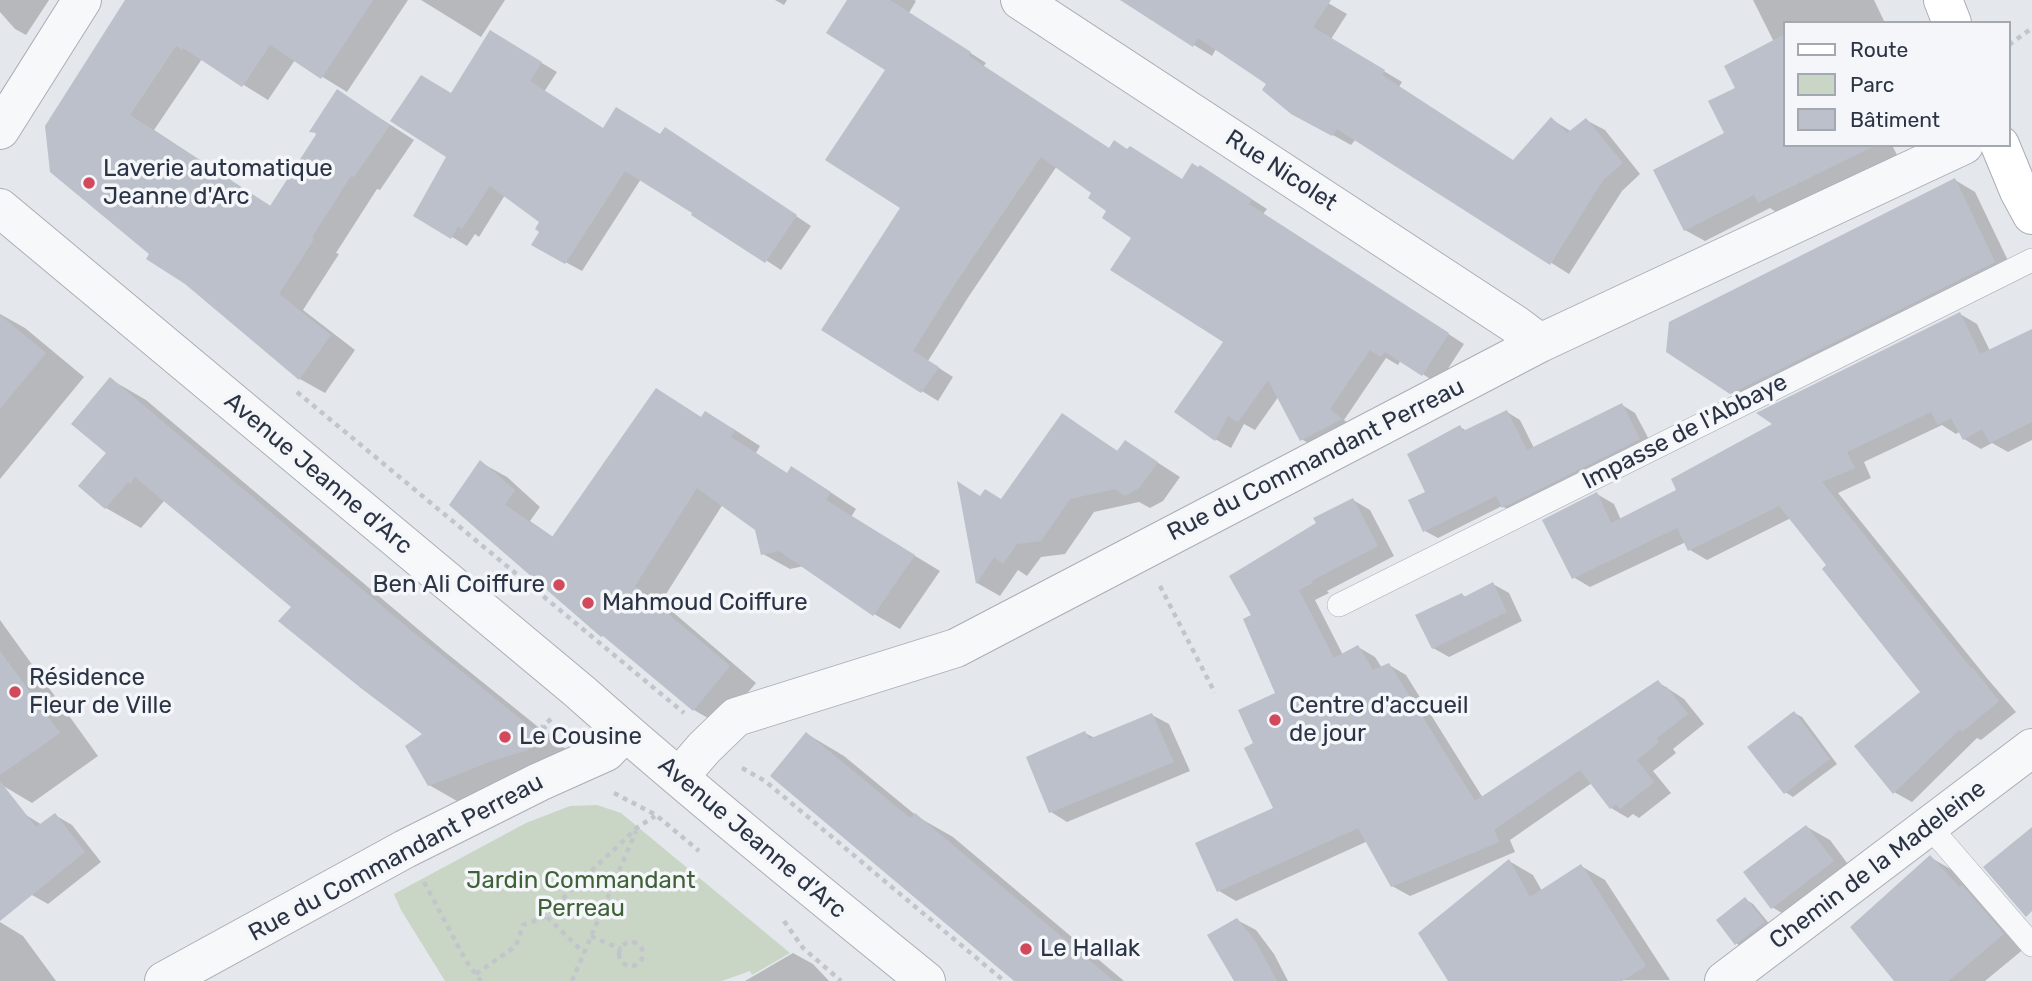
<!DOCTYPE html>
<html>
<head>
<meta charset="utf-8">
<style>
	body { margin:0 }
	#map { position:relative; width:2032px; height:981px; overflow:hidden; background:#e4e7ec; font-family:Rubik,sans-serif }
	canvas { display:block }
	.legend { position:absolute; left:1783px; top:21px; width:228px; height:126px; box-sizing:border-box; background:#f4f6f9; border:2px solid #a4a8b1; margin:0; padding:9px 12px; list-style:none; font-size:21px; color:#2b3445 }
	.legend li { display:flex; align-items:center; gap:14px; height:35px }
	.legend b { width:35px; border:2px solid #a4a8b1 }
</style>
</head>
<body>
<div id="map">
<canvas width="2032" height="981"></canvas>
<ul class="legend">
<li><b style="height:9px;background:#fff"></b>Route</li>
<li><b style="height:19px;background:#c9d6c5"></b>Parc</li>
<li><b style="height:19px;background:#bbc0ca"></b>Bâtiment</li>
</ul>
</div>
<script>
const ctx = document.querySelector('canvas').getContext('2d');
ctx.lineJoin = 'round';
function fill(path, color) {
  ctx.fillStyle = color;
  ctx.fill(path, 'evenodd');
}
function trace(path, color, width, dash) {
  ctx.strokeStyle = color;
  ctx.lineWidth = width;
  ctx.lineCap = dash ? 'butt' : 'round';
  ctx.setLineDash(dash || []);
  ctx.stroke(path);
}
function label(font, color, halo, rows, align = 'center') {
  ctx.font = font + ' Rubik,sans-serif';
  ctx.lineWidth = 7;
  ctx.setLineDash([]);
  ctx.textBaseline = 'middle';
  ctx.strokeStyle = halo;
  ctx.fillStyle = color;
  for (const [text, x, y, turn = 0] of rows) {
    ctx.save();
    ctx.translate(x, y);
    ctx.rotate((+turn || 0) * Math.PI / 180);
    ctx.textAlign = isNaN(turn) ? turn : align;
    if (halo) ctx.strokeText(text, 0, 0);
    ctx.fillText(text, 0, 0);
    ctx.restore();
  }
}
const green = new Path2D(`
	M597,805L621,813L790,953L752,975L750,971L722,981H445L401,910L394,894L526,823L570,806Z`);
const shadow = new Path2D(`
	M0,0H49L26,35L15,29L0,12Z
	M128,0H408L347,92L295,60L268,100L202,59L154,130L272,207L318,135L312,131L338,91L414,140L380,190L377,189L336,253L339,254L303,310L355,350L325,393L300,379L52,172Z
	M421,0H505L481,37Z
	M775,0H787L784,5Z
	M849,0H914L916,1L909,13L986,63L983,67L1110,149L1183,181L1216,176L1267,209L1263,214L1464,344L1438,384L1401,360L1398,365L1386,358L1344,420L1356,428L1317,448L1301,439L1279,396L1255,430L1244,424L1231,448L1215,439L1226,342L1093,192L1057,166L969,296L928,361L953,377L938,401L823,330L902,208L888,69Z
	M1127,0H1323L1347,14L1331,39L1402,82L1399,87L1514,162L1551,119L1572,132L1586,120L1605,130L1640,174L1622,191L1569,274L1356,139L1351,145L1293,113L1269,83L1216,49L1212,56L1194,45Z
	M1753,0H1874L1885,23H1785V145H1892L1897,155L1779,214L1770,208L1705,241L1685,230L1727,134L1737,89L1774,42Z
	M490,32L557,72L544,92L604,129L681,139L811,226L781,270L641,179L582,271L534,245L541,232V222L505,195L479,237L475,234L467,246L416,215L448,156L452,95Z
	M1955,180L1975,192L2014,273L1752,405L1731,393Z
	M0,314L25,328L84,377L0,479Z
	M1960,314L1977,324L1990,351L2032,331V440L2008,452L1992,443L1981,449L1964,439L1959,432L1956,434L1942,425L1864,462L1871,478L1838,493L1986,677L2016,712L1981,740L1977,738L1912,802L1894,792L1922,692L1829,565L1791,518L1707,560L1690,550L1686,542L1590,587L1573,577L1597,494L1614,504L1621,520L1678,491L1775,424Z
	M110,379L146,400L444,651L568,751L464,805L429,785L425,734L293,606L164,501L141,528L106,508Z
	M1622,405L1635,413L1653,447L1517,515L1502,506L1438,538L1425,531L1460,427L1467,431L1507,412L1520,420L1534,448Z
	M1062,415L1119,452L1126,442L1180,477L1163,501L1150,508L1139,502L1094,512L1065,554L1041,557L1027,576L1018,570L1000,596L977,583L960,485L982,498L1002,501Z
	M702,418L732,428L760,446L756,453L788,474L818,484L856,509L851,517L940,571L900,629L874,614L804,566L790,569L763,554L757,528L723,504L661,602L756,683L720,725L694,710L451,505L480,462L507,477L540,507L530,521L553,537Z
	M1353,500L1370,510L1394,556L1327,591L1329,593L1315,600L1343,655L1358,647L1375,657L1382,668L1389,665L1406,675L1483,798L1658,682L1684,699L1704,724L1673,749L1676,753L1653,771L1671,793L1639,818L1633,814L1628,818L1611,808L1592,783L1510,840L1515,852L1410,896L1392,886L1368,841L1236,901L1219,891L1275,809L1255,744L1278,694L1253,616Z
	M1493,584L1509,593L1522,621L1449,657L1433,648L1462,595L1466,597Z
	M0,620L98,756L32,803L0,784Z
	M1794,713L1802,717L1837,764L1793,797L1785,792Z
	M1152,715L1169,724L1190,771L1067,822L1051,812L1085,733L1095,738Z
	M807,734L844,756L918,817L953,837L1124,981H1017Z
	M23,813L42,825L55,815L72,825L101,862L48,904L32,895L0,850V830Z
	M1807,827L1830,840L1856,875L1795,921L1772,907Z
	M1930,857L1952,870L2025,948L1985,981H1896Z
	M1509,861L1533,875L1542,891L1581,866L1605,880L1670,980L1450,981Z
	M1745,899L1753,904L1772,927L1744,948L1737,944Z
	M1237,920L1256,930L1274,954L1288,981H1236Z
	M0,922L23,936L56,981H0Z
	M793,953L813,964L829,981H745Z`);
const building = new Path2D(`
	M125,0H373L321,79L270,45L242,87L183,48L182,50L176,46L130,115L270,206L317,133L309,132L337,89L390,125L354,177L351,176L312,237L314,239L279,294L331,335L299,380L185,284L146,259L149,254L50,172L45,126Z
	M847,0H890L971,52L969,56L1109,148L1114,140L1127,149L1130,146L1182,179L1192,163L1198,167L1200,165L1252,199L1249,204L1449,333L1422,376L1385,352L1381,357L1370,350L1330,409L1342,419L1300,441L1268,380L1238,422L1228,416L1215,441L1174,412L1223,342L1110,270L1131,238L1102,218L1106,211L1088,198L1091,193L1041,157L953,287L913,351L939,367L921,393L821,330L900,208L825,160L885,70L826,33Z
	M1120,0H1331L1313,27L1385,70L1382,75L1513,160L1551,117L1567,133L1586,118L1623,163L1603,180L1550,265L1337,129L1332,136L1291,114L1262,90L1266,84L1198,38L1193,47Z
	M490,30L542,62L530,81L603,128L616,107L660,134L665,127L797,215L765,263L691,215L692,213L625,171L565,264L531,245L539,232L535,229L539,222L490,186L462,229L458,226L451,239L413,216L446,157L390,121L421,75L451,93Z
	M1785,34V145H1876L1758,203L1754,195L1684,231L1653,170L1724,133L1708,101L1735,88L1724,66Z
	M1955,178L1995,262L1730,394L1666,352L1669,322Z
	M1960,312L1980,354L2032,329V422L1990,443L1982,429L1963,440L1951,418L1938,425L1931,412L1847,452L1855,468L1822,482L1971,668L1972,667L1999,701L1962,732L1960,729L1893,794L1854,746L1920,692L1822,569L1826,565L1779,506L1688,551L1677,528L1572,579L1542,520L1597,492L1611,523L1676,490L1671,479L1772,424L1756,413Z
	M0,315L46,353L0,409Z
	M110,377L408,628L533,729L528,750L492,761L428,786L405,746L422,734L362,689L278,621L291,607L135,477L130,484L128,482L105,509L78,486L106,453L71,424Z
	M656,388L701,417L705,411L735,430L731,437L787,473L791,466L831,492L826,500L915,555L873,616L779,551L761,555L755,530L697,488L635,586L730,666L693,711L603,636L601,637L449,505L480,460L515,490L505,505L552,537Z
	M1622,403L1640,439L1502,508L1496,496L1423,532L1408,500L1425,492L1407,454L1460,425L1463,431L1507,410L1527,450Z
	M1062,413L1117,451L1125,440L1158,462L1139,488L1125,496L1115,489L1070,499L1041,541L1017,544L1003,564L994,557L976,584L957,481L980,496L985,489L1001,499Z
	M1353,498L1378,546L1311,581L1313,583L1299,590L1334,658L1358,645L1373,670L1389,663L1475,801L1658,680L1664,688L1667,687L1688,714L1657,738L1659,742L1637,760L1654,782L1620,809L1616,804L1610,809L1580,770L1494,830L1499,842L1391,887L1358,828L1217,892L1195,843L1273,808L1244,748L1253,743L1238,710L1275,693L1243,619L1251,615L1229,576L1316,523L1313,518Z
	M1493,582L1507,612L1432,649L1415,615L1462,593L1464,597Z
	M0,651L60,733L0,775Z
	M1794,711L1830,759L1784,794L1747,747Z
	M1152,713L1174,762L1049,813L1026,757L1085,731L1089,739Z
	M806,732L910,818L915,813L1114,981H1014L770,776Z
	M0,781L36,827L55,813L85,852L0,921Z
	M1806,825L1834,861L1771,909L1743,872Z
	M2032,827V911L2026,917L1983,867Z
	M1930,855L1959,887L1962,885L2004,934L1948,981H1894L1850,927Z
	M1509,859L1530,897L1581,864L1646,966L1622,981H1448L1418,933Z
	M1745,897L1765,922L1735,945L1716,920Z
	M1237,918L1256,942L1277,981H1234L1207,935Z`);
const path = new Path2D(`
	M2009,45L2032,28
	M297,392L684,713
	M1160,586L1215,693
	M551,719L543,726L551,735
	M742,768L765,781L1004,981
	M614,793L656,815L699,851
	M424,882L466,961L481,981
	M547,917L584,953
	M784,921L803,948L841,981
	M591,936L621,949
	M619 954a12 12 0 1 1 24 0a12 12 0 1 1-24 0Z
	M476,974L516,946L523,925L547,916L569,892L638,827L655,816
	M572,981L636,831`);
const lane = new Path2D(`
	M1339,605L2032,260
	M1929,826L2032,945`);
const street = new Path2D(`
	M1020,0L1516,325L1540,343
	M0,130L82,0
	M0,208L579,691C692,791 809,886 926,981
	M679,777L704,748L736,717L956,648L1540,343L1964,145
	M164,981L405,849L539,782L606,752L625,732
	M1724,981L2032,748`);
const secondary = new Path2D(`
	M1943,0L1952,23
	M2000,145L2019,191L2032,215`);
const markers = [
	[89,183,7,"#d1495b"],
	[559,585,7,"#d1495b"],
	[588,603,7,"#d1495b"],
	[15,692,7,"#d1495b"],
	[1275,720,7,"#d1495b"],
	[505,737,7,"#d1495b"],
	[1026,949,7,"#d1495b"]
];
const poiNames = [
	["Laverie automatique",103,169],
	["Jeanne d'Arc",103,197],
	["Ben Ali Coiffure",545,585,"right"],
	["Mahmoud Coiffure",602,603],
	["Résidence",29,678],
	["Fleur de Ville",29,706],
	["Centre d'accueil",1289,706],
	["de jour",1289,734],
	["Le Cousine",519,737],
	["Le Hallak",1040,949]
];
const streetNames = [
	["Rue Nicolet",1281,171,33],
	["Impasse de l'Abbaye",1685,432,-27],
	["Rue du Commandant Perreau",1316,460,-27],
	["Avenue Jeanne d'Arc",318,474,40],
	["Avenue Jeanne d'Arc",752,838,40],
	["Rue du Commandant Perreau",396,858,-28],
	["Chemin de la Madeleine",1878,865,-37]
];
const parkNames = [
	["Jardin Commandant",581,881],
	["Perreau",581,909]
];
fill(green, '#c9d6c5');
fill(shadow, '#0003');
fill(building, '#bbc0ca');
trace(lane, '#a9aeb7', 24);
trace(street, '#a9aeb7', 40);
trace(secondary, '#a9aeb7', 40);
trace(path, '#c2c5cb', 4.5, [5, 5]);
trace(lane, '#f7f8fa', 23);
trace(street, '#f7f8fa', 38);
trace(secondary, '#fff', 38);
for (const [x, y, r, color] of markers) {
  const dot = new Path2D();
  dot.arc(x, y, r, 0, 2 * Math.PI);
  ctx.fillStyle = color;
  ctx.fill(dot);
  trace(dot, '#f4f6f9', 2.5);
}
label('24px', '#2b3445', '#f4f6f9', poiNames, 'left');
label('24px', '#2b3445', '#f4f6f9', streetNames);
label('24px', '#3f6138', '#f4f6f9', parkNames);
</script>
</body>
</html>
